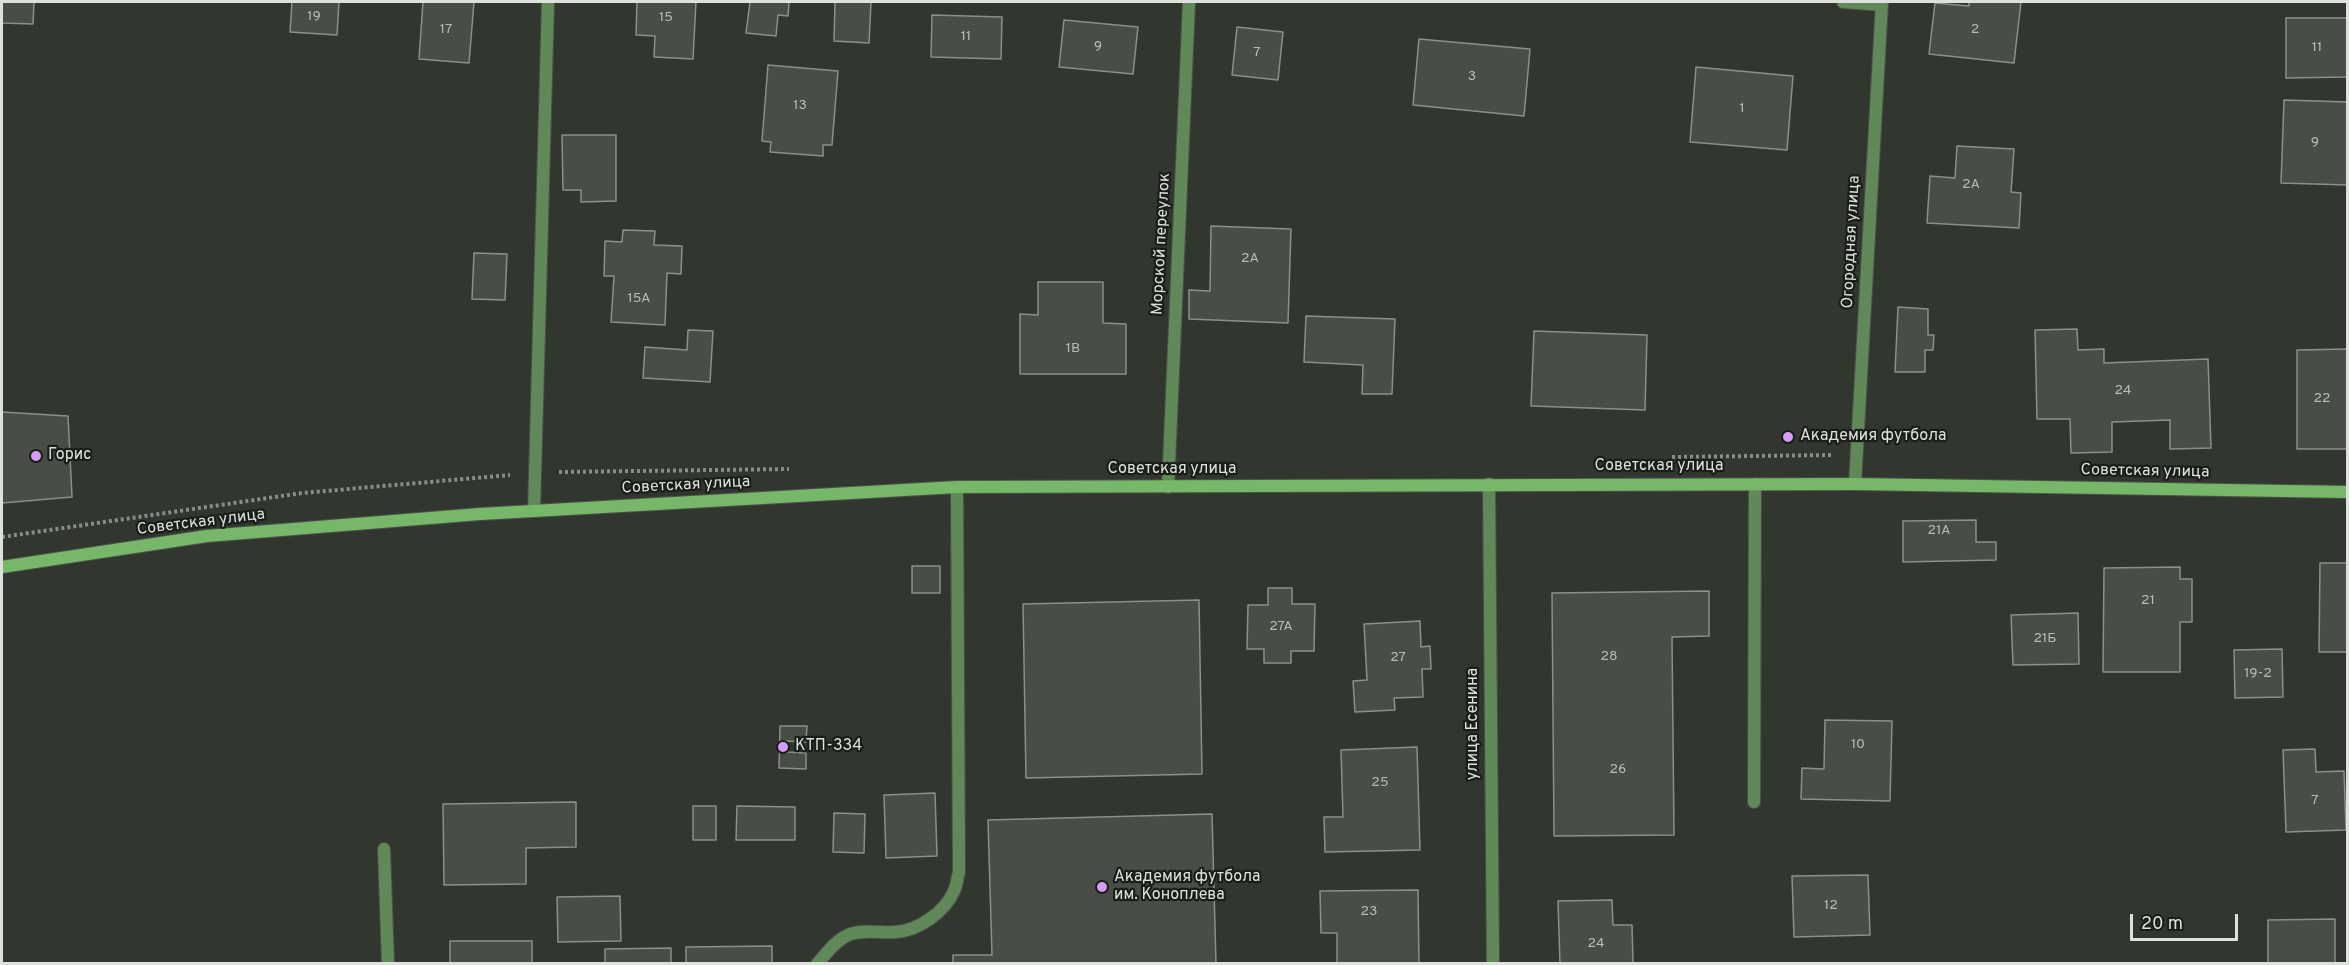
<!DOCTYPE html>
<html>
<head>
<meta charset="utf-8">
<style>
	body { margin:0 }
	#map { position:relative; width:2349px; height:965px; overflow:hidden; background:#31372f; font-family:Overpass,sans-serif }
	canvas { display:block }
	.frame { position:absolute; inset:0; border:3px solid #dde1dc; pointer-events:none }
	.scale { position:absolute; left:2130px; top:914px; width:108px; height:27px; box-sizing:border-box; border:3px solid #dde1dc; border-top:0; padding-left:8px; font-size:18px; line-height:21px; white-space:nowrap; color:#dde1dc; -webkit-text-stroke:4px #1a1d1a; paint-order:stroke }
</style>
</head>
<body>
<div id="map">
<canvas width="2349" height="965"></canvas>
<div class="frame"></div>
<div class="scale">20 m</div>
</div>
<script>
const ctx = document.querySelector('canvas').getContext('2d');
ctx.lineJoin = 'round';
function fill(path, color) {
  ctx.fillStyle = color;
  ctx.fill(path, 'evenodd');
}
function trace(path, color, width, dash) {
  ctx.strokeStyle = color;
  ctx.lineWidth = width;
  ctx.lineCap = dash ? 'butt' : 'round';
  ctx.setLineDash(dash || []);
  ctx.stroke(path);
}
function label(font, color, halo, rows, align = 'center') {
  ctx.font = font + ' Overpass,sans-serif';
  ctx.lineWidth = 4.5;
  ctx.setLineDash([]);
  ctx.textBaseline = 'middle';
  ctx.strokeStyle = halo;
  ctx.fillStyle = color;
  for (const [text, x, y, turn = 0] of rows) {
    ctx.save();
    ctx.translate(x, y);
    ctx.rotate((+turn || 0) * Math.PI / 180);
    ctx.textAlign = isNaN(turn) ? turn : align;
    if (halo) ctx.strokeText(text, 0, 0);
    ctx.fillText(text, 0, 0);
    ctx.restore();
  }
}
const building = new Path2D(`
	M2,2H34L33,24L2,23Z
	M292,2H339L337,35L290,32Z
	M423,2H474L469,63L419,59Z
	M637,2H696L693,59L654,57L655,36L636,35Z
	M750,2H789L788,16L778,15L776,36L746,33Z
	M835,2H871L869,43L834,41Z
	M1969,2H2021L2014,63L1929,54L1935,3L1969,6Z
	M932,15L1002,17L1001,59L931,57Z
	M2286,18H2348V77L2286,78Z
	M1064,20L1138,27L1133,74L1059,67Z
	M1237,27L1283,32L1278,80L1232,75Z
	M1419,39L1530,49L1524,116L1413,105Z
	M768,65L838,71L832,145H823V156L770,152L771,142L762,141Z
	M1696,67L1793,76L1787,150L1690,142Z
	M2284,100L2348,102V185L2281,183Z
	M562,135H616V201L581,202V190H563Z
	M1957,146L2014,149L2011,192L2021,193L2019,228L1927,223L1930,176L1955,178Z
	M1211,226L1291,229L1288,323L1189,319V290L1210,291Z
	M623,230L655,231L654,245L682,246L681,274L667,273L665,325L611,322L614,276H604L605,241L622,242Z
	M474,253L507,254L505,300L472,299Z
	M1038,282H1103V323L1126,324V374H1020V314L1038,315Z
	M1898,307L1928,309V335H1934L1933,350H1925V372H1895Z
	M1306,316L1395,319L1392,394H1362L1363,365L1304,362Z
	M2077,329L2078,350L2104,349V363L2208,359L2211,448L2170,449V420L2112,422V452L2071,453L2070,419H2037L2035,330Z
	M688,330L713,331L710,382L643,378L645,347L687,350Z
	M1534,331L1647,335L1645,410L1531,406Z
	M2348,349V449H2297V350Z
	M2,412L68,416L72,497L2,503Z
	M1976,520V542H1996V560L1903,562V521Z
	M2320,563H2348V652H2319Z
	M912,566H940V593H912Z
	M2180,567V579H2192V622H2180V672H2103L2104,568Z
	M1268,588H1292V604H1315L1314,651H1291V663H1264V649H1247L1248,605H1268Z
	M1709,591V636L1672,637L1674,835L1554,836L1552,593Z
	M1199,600L1202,774L1026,778L1023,604Z
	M2078,613L2079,664L2013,665L2011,615Z
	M1420,621L1421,647L1430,646L1431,669H1422L1423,697L1394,698L1395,710L1355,712L1353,681L1367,680L1364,624Z
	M2282,649L2283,697L2235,698L2234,650Z
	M1825,720L1892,721L1890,801L1801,799L1802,768L1824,769Z
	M780,726H807L806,742L786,741V752L806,753V769L779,768Z
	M1417,747L1420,850L1325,852L1324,817H1343L1341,750Z
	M2315,749L2316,772L2344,771L2346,830L2286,832L2283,750Z
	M935,793L937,856L886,858L884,795Z
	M576,802V847L526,848V884L444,885L443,804Z
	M693,806H716V840H693Z
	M737,806L795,807V840H736Z
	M834,813L865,814L864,853L833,852Z
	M1212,814L1216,964H953V955H992L988,820Z
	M1868,875L1870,935L1794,937L1792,876Z
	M1418,890L1419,964H1337V933H1321L1320,891Z
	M620,896L621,941L558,942L557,897Z
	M1612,900L1613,925H1632L1633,963L1560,964L1558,901Z
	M2335,919V964H2268V920Z
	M450,941H532V964H450Z
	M772,946V964H686V947Z
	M671,948V964H605V949Z`);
const path = new Path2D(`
	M1672,457L1832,455
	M559,472L789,469
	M2,537L302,493L510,475`);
const lane = new Path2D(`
	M534,511L548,2
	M1754,802L1755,484
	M384,849L388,964
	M817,964C826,954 835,941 848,935C861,929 881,933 895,932C918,931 945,912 954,891C957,885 957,878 959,872L957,487`);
const street = new Path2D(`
	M1843,2L1882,5
	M1489,484L1493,964
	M1855,484L1882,2
	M1168,487L1189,2`);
const secondary = new Path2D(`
	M2,567L207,536L480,514L957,487L1855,484L2348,492`);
const markers = [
	[1788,437,6,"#d79bf9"],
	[36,456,6,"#d79bf9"],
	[783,747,6,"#d79bf9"],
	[1102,887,6,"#d79bf9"]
];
const numberNames = [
	["19",314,17],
	["15",666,18],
	["17",446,30],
	["2",1975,30],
	["11",966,37],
	["9",1098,47],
	["11",2317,48],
	["7",1257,53],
	["3",1472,77],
	["13",800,106],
	["1",1742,109],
	["9",2315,143],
	["2А",1971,185],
	["2А",1250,259],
	["15А",639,299],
	["1В",1073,349],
	["24",2123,391],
	["22",2322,399],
	["21А",1939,531],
	["21",2148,601],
	["27А",1281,627],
	["21Б",2045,639],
	["28",1609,657],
	["27",1398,658],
	["19-2",2258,674],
	["10",1858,745],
	["26",1618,770],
	["25",1380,783],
	["7",2315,801],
	["12",1831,906],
	["23",1369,912],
	["24",1596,944]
];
const streetNames = [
	["Огородная улица",1852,242,-87],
	["Морской переулок",1162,244,-87],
	["Советская улица",1659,467],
	["Советская улица",1172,470],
	["Советская улица",2145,472,1],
	["Советская улица",686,486,-3],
	["Советская улица",201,523,-7],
	["улица Есенина",1474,724,-90]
];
const poiNames = [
	["Академия футбола",1800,437],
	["Горис",48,456],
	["КТП-334",795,747],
	["Академия футбола",1114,878],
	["им. Коноплева",1114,896]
];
fill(building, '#484e46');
trace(building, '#8a9189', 1.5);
trace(lane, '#4d524b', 14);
trace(street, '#4d524b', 14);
trace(secondary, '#4d524b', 14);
trace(path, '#888d86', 4, [3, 3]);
trace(lane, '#618858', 12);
trace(street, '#618858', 12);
trace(secondary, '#77b769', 12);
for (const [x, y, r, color] of markers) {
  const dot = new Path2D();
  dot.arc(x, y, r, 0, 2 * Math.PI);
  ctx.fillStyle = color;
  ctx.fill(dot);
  trace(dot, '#1a1d1a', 2);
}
label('14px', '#b8bcb6', null, numberNames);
label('16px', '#dde1dc', '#1a1d1a', streetNames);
label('16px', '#dde1dc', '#1a1d1a', poiNames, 'left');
</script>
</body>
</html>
